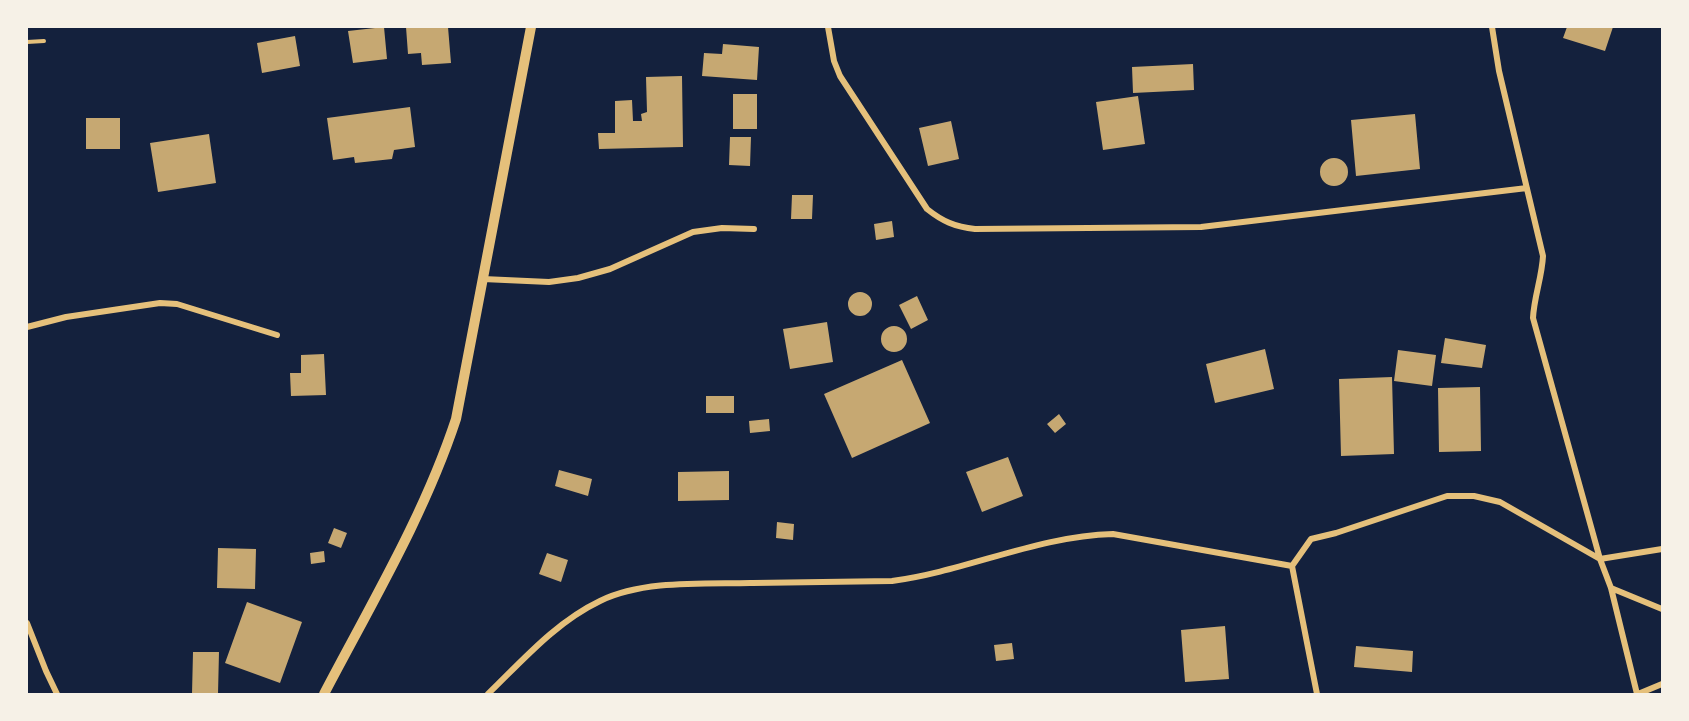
<!DOCTYPE html>
<html>
<head>
<meta charset="utf-8">
<style>
	body { margin:0 }
	#map { position:relative; width:1689px; height:721px; overflow:hidden; background:#14213d; font-family:Spectral,serif }
	canvas { display:block }
	.frame { position:absolute; inset:0; border:28px solid #f6f1e7; pointer-events:none }
</style>
</head>
<body>
<div id="map">
<canvas width="1689" height="721"></canvas>
<div class="frame"></div>
</div>
<script>
const ctx = document.querySelector('canvas').getContext('2d');
ctx.lineJoin = 'round';
function fill(path, color) {
  ctx.fillStyle = color;
  ctx.fill(path, 'evenodd');
}
function trace(path, color, width, dash) {
  ctx.strokeStyle = color;
  ctx.lineWidth = width;
  ctx.lineCap = dash ? 'butt' : 'round';
  ctx.setLineDash(dash || []);
  ctx.stroke(path);
}
const building = new Path2D(`
	M384,27L387,59L353,63L348,31Z
	M406,27H448L451,63L422,65L421,53L408,54Z
	M1567,27H1613L1605,51L1563,38Z
	M295,36L300,66L262,73L257,43Z
	M723,44L759,47L757,80L702,76L704,53L722,54Z
	M1193,64L1194,90L1133,93L1132,67Z
	M682,76L683,147L599,149L598,133H615V101L632,100L633,121H642L641,114L647,112L646,77Z
	M733,94H757V129H733Z
	M1138,96L1145,144L1103,150L1096,102Z
	M410,107L415,147L394,150L392,159L355,163L354,157L333,160L327,118Z
	M1415,114L1420,169L1356,176L1351,120Z
	M86,118H120V149H86Z
	M951,121L959,159L928,166L919,128Z
	M209,134L216,183L158,192L150,143Z
	M730,137H751L750,166L729,165Z
	M1320 172a14 14 0 1 1 28 0a14 14 0 1 1-28 0Z
	M792,195H813L812,219H791Z
	M892,221L894,237L876,240L874,224Z
	M848 304a12 12 0 1 1 24 0a12 12 0 1 1-24 0Z
	M917,296L928,320L911,329L899,305Z
	M827,322L833,362L790,369L783,329Z
	M881 339a13 13 0 1 1 26 0a13 13 0 1 1-26 0Z
	M1445,338L1486,345L1482,368L1441,363Z
	M1265,349L1274,389L1215,403L1206,364Z
	M1398,350L1436,355L1432,386L1394,381Z
	M324,354L326,395L291,396L290,373H301V355Z
	M902,360L930,423L852,458L824,394Z
	M1392,377L1394,454L1341,456L1339,379Z
	M1480,387L1481,451L1439,452L1438,388Z
	M706,396H734V413H706Z
	M1059,414L1066,424L1055,433L1047,424Z
	M769,419L770,431L750,433L749,421Z
	M1008,457L1023,496L982,512L966,472Z
	M559,470L592,479L588,496L555,486Z
	M729,471V500L678,501V472Z
	M777,522L794,524L793,540L776,538Z
	M334,528L347,533L341,548L328,543Z
	M218,548L256,549L255,589L217,588Z
	M324,551L325,562L311,564L310,553Z
	M547,553L568,560L561,582L539,574Z
	M247,602L302,622L280,683L225,663Z
	M1225,626L1229,679L1185,682L1181,630Z
	M1012,643L1014,659L996,661L994,645Z
	M1356,646L1413,651L1412,672L1354,667Z
	M193,652H219L218,694H192Z`);
const path = new Path2D(`
	M27,42L44,41`);
const minor = new Path2D(`
	M828,27L834,61L840,76L927,209C942,221 955,227 975,229L1201,227L1527,188
	M1492,27L1499,71L1543,256C1542,277 1534,297 1533,318L1600,559L1611,588L1637,694
	M483,279L549,282L578,278L610,269L693,232L722,228L754,229
	M27,327L66,317L160,303L177,304L277,335
	M1292,566L1317,694
	M1611,588L1662,609
	M27,623L46,671L57,694
	M488,694C523,660 556,622 600,601C643,580 703,584 750,583C797,582 844,582 892,581C967,571 1037,536 1113,534L1292,566L1311,539L1336,533L1447,496H1474L1500,502L1600,559L1662,549
	M1638,694L1662,684`);
const tertiary = new Path2D(`
	M324,694C371,604 424,516 456,419L531,27`);
fill(building, '#c6a872');
trace(path, '#e5c07b', 4);
trace(minor, '#e5c07b', 6);
trace(tertiary, '#e5c07b', 10);
</script>
</body>
</html>
